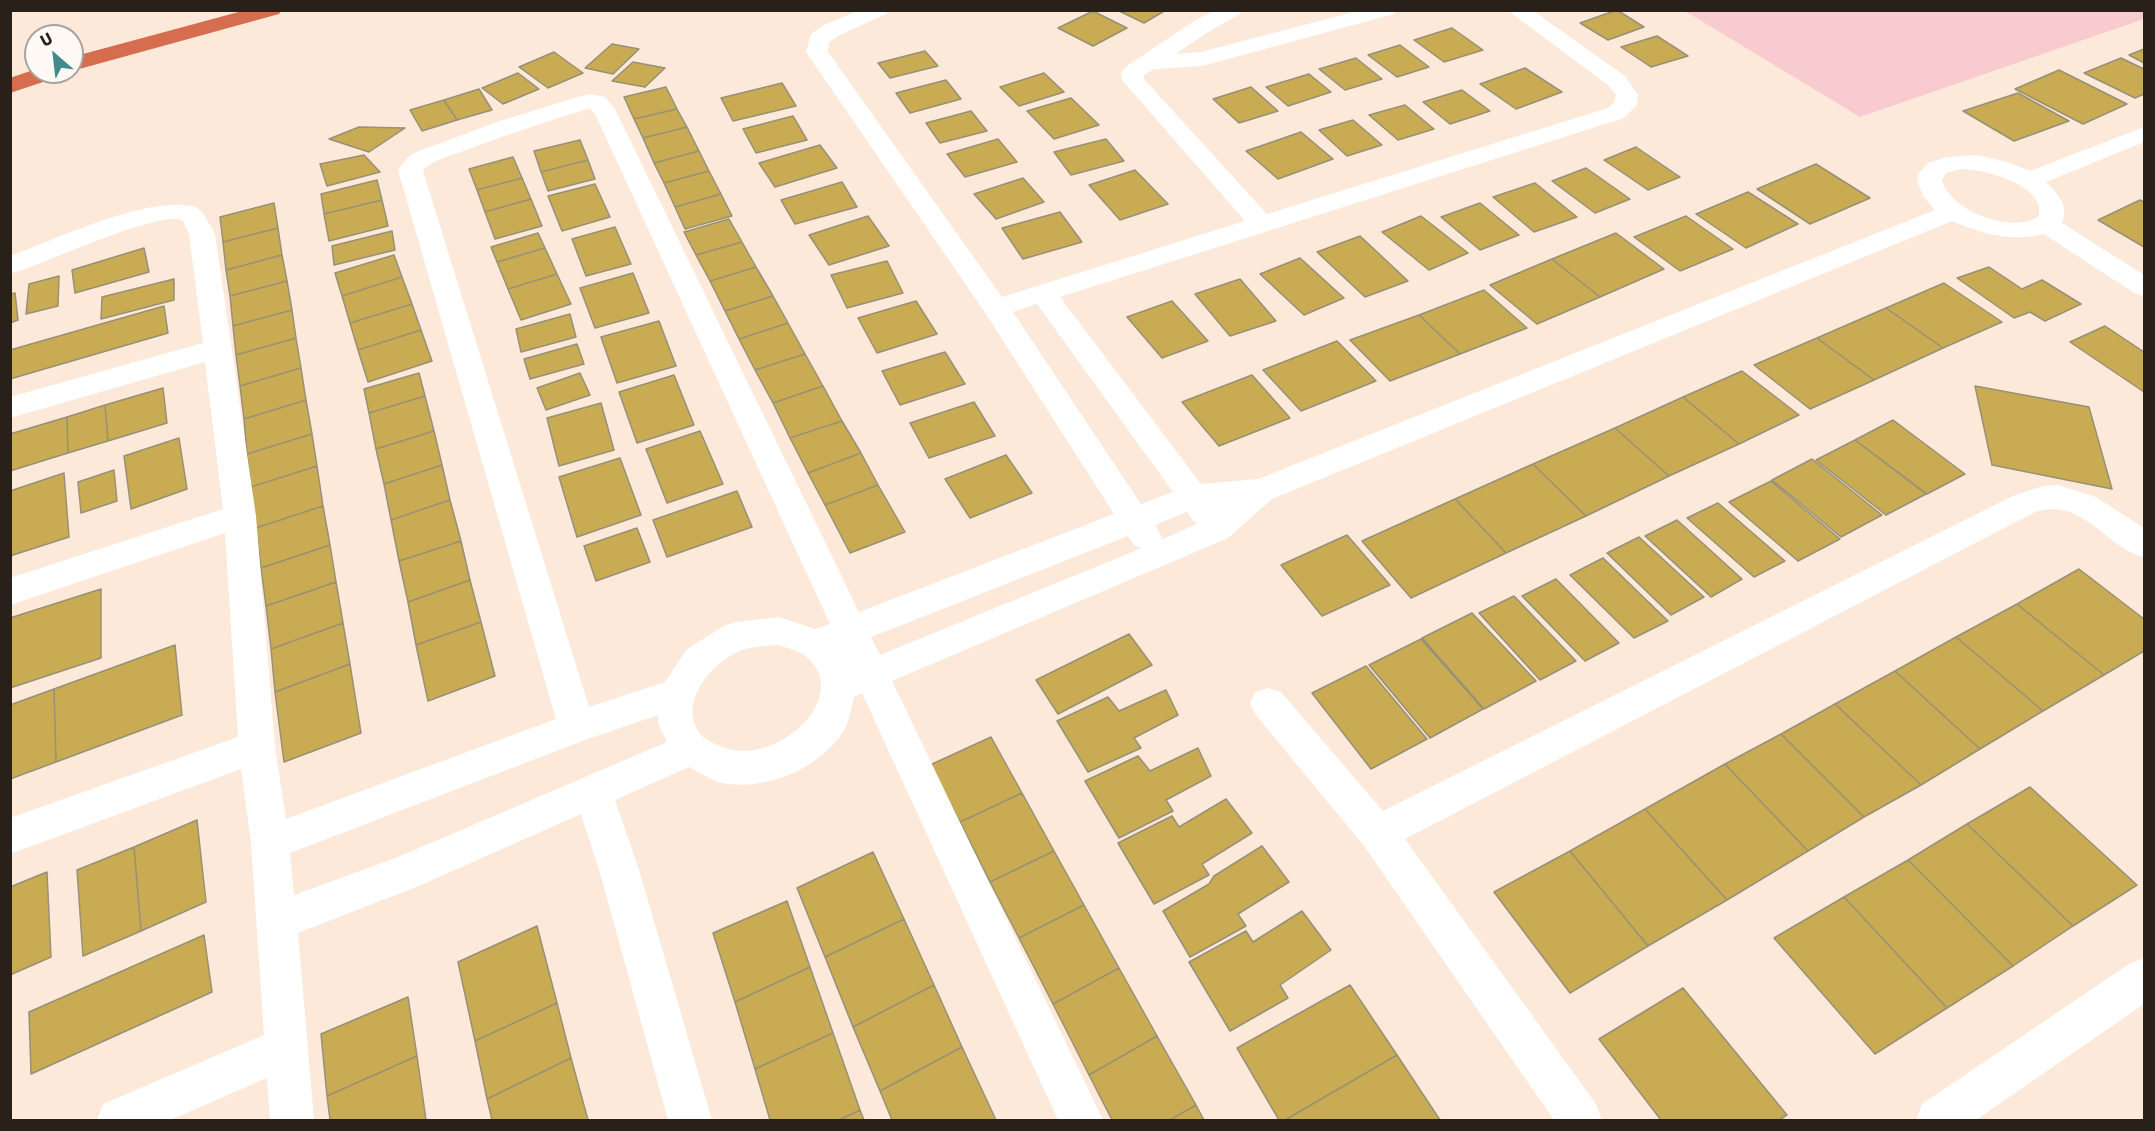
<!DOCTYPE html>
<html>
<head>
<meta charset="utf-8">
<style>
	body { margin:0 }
	#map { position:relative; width:2155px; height:1131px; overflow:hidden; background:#fce9d9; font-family:Jost,sans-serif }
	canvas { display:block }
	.frame { position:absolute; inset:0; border:12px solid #292119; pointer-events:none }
	.north { position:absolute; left:24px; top:24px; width:60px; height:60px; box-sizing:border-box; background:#fef9f5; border:2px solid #a9a39d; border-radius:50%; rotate:332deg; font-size:16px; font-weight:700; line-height:24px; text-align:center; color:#292119 }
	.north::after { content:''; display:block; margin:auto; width:21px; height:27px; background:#428a8d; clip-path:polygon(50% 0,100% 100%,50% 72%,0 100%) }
</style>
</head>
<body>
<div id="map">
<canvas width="2155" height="1131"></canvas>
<div class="frame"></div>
<div class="north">U</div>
</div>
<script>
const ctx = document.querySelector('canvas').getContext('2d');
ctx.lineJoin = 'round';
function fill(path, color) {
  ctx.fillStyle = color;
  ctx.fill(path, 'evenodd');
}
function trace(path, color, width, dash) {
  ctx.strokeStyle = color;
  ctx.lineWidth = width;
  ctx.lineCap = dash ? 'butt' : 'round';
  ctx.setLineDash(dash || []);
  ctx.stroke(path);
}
const green = new Path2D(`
	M2144,10V19L1860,117L1685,11Z`);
const building = new Path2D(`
	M1117,10H1166L1144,23Z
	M1617,10L1644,27L1608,40L1580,23Z
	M1093,11L1127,28L1093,46L1058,28Z
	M1452,28L1483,50L1444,62L1414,40Z
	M1657,36L1688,56L1651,67L1621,47Z
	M612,44L639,49L613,74L585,68Z
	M1400,45L1429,67L1397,77L1368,55Z
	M2144,49V63L2129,55Z
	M925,51L938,66L890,78L878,63Z
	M554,52L583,73L548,88L519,67Z
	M1356,58L1382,79L1345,90L1319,69Z
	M2121,58L2144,69V94L2135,98L2084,73Z
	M633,62L665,68L645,87L612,81Z
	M1525,68L1562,92L1516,109L1480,84Z
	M2059,70L2127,104L2083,124L2015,89Z
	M518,73L539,89L503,104L482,88Z
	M1044,73L1064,92L1019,106L1000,87Z
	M1309,74L1331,92L1288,106L1266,87Z
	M946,80L961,99L910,113L896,93Z
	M782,83L796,106L733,121L721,98Z
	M666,87L677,109L634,119L624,97Z
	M1251,87L1278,111L1239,123L1213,99Z
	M479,89L492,110L457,120L444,100Z
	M1462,90L1490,111L1450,124L1423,102Z
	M2018,93L2069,121L2014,141L1963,111Z
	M1071,98L1099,125L1054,139L1027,111Z
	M444,100L457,120L422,131L410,110Z
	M1405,105L1434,129L1398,140L1369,115Z
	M677,109L687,127L643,138L634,119Z
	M971,111L987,131L940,143L926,123Z
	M793,116L807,140L756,153L743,129Z
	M1353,120L1382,145L1347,156L1319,130Z
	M359,127L405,128L369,152L329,139Z
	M687,127L699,151L654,163L643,138Z
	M1301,132L1333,159L1278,179L1246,151Z
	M998,139L1017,162L965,177L947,154Z
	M1106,139L1124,161L1071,175L1054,152Z
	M580,140L588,160L541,172L534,151Z
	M820,145L837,168L775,187L759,163Z
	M1636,147L1680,177L1648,190L1604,160Z
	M699,151L709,171L664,183L654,163Z
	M364,155L380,172L327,186L320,164Z
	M513,157L522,178L477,190L469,169Z
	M588,160L595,179L548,191L541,172Z
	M1816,164L1870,198L1810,224L1757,189Z
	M1586,168L1630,199L1595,213L1552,181Z
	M1135,170L1168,204L1120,220L1089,185Z
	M709,171L721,194L675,207L664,183Z
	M522,178L531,199L485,212L477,190Z
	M1023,178L1044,202L996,219L974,194Z
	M377,180L382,200L324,214L321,194Z
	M842,182L857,207L795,224L781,200Z
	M1535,183L1577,217L1534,232L1493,197Z
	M595,184L610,217L562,231L548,196Z
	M1748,192L1798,224L1746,248L1696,214Z
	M721,194L732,216L685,229L675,207Z
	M531,199L542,226L495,239L485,212Z
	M382,200L388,226L329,241L324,214Z
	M2140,200L2144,202V247L2098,220Z
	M274,203L278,228L223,242L220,217Z
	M1480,203L1519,235L1480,250L1441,217Z
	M1060,212L1082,242L1023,259L1002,228Z
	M868,216L889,246L829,265L809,235Z
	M1421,216L1468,253L1429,270L1382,232Z
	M1686,216L1733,249L1680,271L1634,237Z
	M729,219L742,242L696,255L684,232Z
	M615,227L631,264L586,276L572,239Z
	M278,228L282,255L226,270L223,242Z
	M392,231L395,250L334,265L332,246Z
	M538,233L545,248L497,262L491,247Z
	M1616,233L1664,269L1600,297L1552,259Z
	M1360,236L1408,281L1365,297L1317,252Z
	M742,242L756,267L710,281L696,255Z
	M144,248L149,272L75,293L72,270Z
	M545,248L557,274L508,289L497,262Z
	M282,255L287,281L230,296L226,270Z
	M394,255L402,277L342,296L335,273Z
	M1300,258L1344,298L1304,315L1260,274Z
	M1552,259L1600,297L1537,324L1490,285Z
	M887,261L903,293L847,308L831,275Z
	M756,267L773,296L725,311L710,281Z
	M1989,267L2022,289L2042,280L2081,304L2045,321L2030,312L2014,318L1957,278Z
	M633,273L649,313L595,328L580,288Z
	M557,274L571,304L521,320L508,289Z
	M59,276L58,306L26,314L29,284Z
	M402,277L412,304L350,323L342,296Z
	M174,279V300L101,319L102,297Z
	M1240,279L1276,321L1230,336L1195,294Z
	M287,281L292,310L233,326L230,296Z
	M1944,283L2002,322L1943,348L1886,308Z
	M1484,290L1527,328L1460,354L1419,315Z
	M15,293L18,320L10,323V294Z
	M773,296L788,323L739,339L725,311Z
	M916,301L937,334L877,353L858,318Z
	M1172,301L1208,341L1162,358L1127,317Z
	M412,304L421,330L358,350L350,323Z
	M164,306L168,333L10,379V350Z
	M1886,308L1943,348L1874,380L1817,338Z
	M292,310L296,338L236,355L233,326Z
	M570,314L576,337L521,352L516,329Z
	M1419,315L1460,354L1390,381L1350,340Z
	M659,321L676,366L617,383L601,337Z
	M788,323L805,354L755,370L739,339Z
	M2105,326L2144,352V392L2070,342Z
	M421,330L432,361L368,382L358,350Z
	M296,338L301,368L240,386L236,355Z
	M1817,338L1874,380L1810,409L1754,365Z
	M1337,341L1376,381L1301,411L1263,370Z
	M577,344L584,364L530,379L524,359Z
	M945,352L965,384L900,405L882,371Z
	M805,354L823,386L773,403L755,370Z
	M301,368L306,400L244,419L240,386Z
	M1742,371L1799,415L1739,444L1683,397Z
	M419,373L425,396L369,413L364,389Z
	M580,373L590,395L546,410L537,388Z
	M674,375L694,425L637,443L619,392Z
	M1252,375L1290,418L1219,446L1182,402Z
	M823,386L842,421L790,438L773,403Z
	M1975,386L2089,407L2112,489L1992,465Z
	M163,388L167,423L108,441L105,405Z
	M425,396L434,431L376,449L369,413Z
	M1683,397L1739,444L1669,476L1615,428Z
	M306,400L312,434L247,454L244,419Z
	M974,402L995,436L929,458L910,423Z
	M601,403L614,450L559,466L547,418Z
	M105,405L108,441L68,453L67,417Z
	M67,417L68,453L10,471V434Z
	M1893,420L1965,474L1927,494L1855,440Z
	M842,421L861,453L808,473L790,438Z
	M1615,428L1669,476L1586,516L1533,464Z
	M434,431L442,465L384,484L376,449Z
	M700,431L723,484L667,503L646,449Z
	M312,434L317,466L251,487L247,454Z
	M179,438L187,489L131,509L124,456Z
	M1855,440L1926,494L1886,515L1816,460Z
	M861,453L878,485L825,505L808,473Z
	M1006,455L1032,493L970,518L945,479Z
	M620,458L641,515L577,537L559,477Z
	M1812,459L1882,515L1841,537L1772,480Z
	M1533,464L1586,516L1506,553L1455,499Z
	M442,465L450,500L391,520L384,484Z
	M317,466L323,506L256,528L251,487Z
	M114,470L117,501L81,513L78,482Z
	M64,473L69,537L10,556V491Z
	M1771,481L1840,539L1798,561L1729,502Z
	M878,485L905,532L850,553L825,505Z
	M737,491L752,527L667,557L653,520Z
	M1455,499L1506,553L1411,598L1362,541Z
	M450,500L461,541L399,561L391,520Z
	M1718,503L1785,561L1754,577L1687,518Z
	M323,506L330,545L261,568L256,528Z
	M1677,520L1742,579L1711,597L1645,536Z
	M637,528L650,562L596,581L584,546Z
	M1347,535L1390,585L1322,616L1281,565Z
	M1639,537L1704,597L1671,615L1607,553Z
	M461,541L470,580L408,602L399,561Z
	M330,545L336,582L266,606L261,568Z
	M1603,558L1668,621L1634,638L1570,575Z
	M2079,569L2144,619V651L2104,675L2017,604Z
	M1556,579L1619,643L1585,661L1522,596Z
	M470,580L481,622L416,645L408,602Z
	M336,582L343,623L271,649L266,606Z
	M101,589V658L10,688V618Z
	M1514,596L1576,661L1540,680L1479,613Z
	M2017,604L2104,675L2043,711L1956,637Z
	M1472,613L1536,681L1484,709L1422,638Z
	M481,622L495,676L428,701L416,645Z
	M343,623L350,664L275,692L271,649Z
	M1129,634L1152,665L1058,714L1036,680Z
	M1956,637L2043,711L1980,749L1895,671Z
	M1421,639L1483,709L1430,738L1369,665Z
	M175,645L182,715L56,762L54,689Z
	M350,664L361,733L284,762L275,692Z
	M1366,666L1427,739L1371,769L1312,693Z
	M1895,671L1980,749L1921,785L1835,704Z
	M54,689L56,762L10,779V705Z
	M1166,690L1178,715L1134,738L1141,748L1088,772L1057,721L1108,697L1119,711Z
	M1835,704L1921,785L1864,817L1781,734Z
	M1781,734L1864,817L1808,851L1725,764Z
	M991,737L1022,793L960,822L930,765Z
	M1198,748L1211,776L1166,800L1173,811L1119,838L1085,781L1138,756L1150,771Z
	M1725,764L1808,851L1727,900L1645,809Z
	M2030,787L2137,885L2073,926L1967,824Z
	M1022,793L1054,851L990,882L960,822Z
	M1226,799L1252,833L1202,864L1209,875L1154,904L1118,843L1172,816L1179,827Z
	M1645,809L1727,900L1648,946L1570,851Z
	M197,820L206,902L141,931L134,847Z
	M1967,824L2073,926L2013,966L1908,860Z
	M1262,846L1289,882L1238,914L1246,926L1190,957L1163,911L1209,884L1214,876Z
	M134,847L141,931L83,956L77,870Z
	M1054,851L1084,905L1019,938L990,882Z
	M1570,851L1648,946L1570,993L1494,892Z
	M873,852L904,919L825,957L797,888Z
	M1908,860L2013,966L1947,1008L1844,897Z
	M47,872L51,957L10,975V887Z
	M1844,897L1947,1008L1875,1054L1774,938Z
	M787,901L810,967L735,1002L713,933Z
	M1084,905L1119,968L1053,1004L1019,938Z
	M1302,911L1331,950L1280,985L1288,998L1230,1031L1189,962L1246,931L1253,942Z
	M904,919L934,985L853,1027L825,957Z
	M537,926L557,1003L475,1041L458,962Z
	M204,935L212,992L31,1074L29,1012Z
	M810,967L833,1033L755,1069L735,1002Z
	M1119,968L1157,1036L1089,1075L1053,1004Z
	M934,985L962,1047L880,1091L853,1027Z
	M1350,985L1397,1055L1285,1120H1279L1237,1048Z
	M1683,988L1787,1115L1779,1120H1661L1599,1039Z
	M408,997L417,1056L327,1096L321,1034Z
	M557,1003L571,1058L487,1099L475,1041Z
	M833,1033L860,1110L839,1120H770L755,1069Z
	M1157,1036L1196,1105L1170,1120H1112L1089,1075Z
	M962,1047L996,1120H892L880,1091Z
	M1397,1055L1440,1120H1285Z
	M417,1056L426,1120H330L327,1096Z
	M571,1058L588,1120H492L487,1099Z
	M1196,1105L1204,1120H1170Z
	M860,1110L864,1120H839Z`);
const minor = new Path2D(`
	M860,10H889L886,14L840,35L829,42L828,52L1002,297L1245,221L1122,80L1121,73L1124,68L1194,21L1216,10H1243L1240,14L1210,31L1175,54L1201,52L1361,10H1397L1394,14L1202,66L1154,69L1144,75V79L1267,214L1608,108L1614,103L1616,95L1609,86L1507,10H1532L1625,76L1638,95L1637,105L1624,118L1060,297L1201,484L1258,479L1935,210L1923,196L1917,180L1919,173L1928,163L1947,157L1977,155L2007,162L2030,171L2144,127V142L2046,182C2057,193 2070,206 2062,223L2144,275V296L2134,293L2044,234C2012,242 1982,234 1952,221L1272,499L1228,538L892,681L1103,1120H1058L862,693L854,697C851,708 850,721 843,732C819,769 766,791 722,783C710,780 699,772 689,767L615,800L640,873L712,1120H668L600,873L581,814L421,885L298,933L314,1120H270L267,1078L170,1120H97L103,1104L264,1035L251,843L241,769L10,854V818L238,737L225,533L10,605V578L223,509L205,362L10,418V397L203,343L189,234L183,221C162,208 41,266 10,274V256C58,239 148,194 196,207L203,213L215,234L256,516L275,747L286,819L556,719L398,170L410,155L424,149L500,121L581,96L589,94L605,97L615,109L859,612L1114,514L986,314L806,52L811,34L824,25ZM590,108L596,116L830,624L815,629L779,617L736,622L724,626L687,649L665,682L589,707L423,171C433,159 454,155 469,149C509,134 549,121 590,108ZM1962,169C1984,169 2046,185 2039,216C2014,235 1949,211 1942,180L1946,173ZM1037,304L1173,492L1141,504L1013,312ZM1187,512L1194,522L1199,523L1161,540L1162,537L1155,525ZM1128,536L1135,546L1142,548L880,655L871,637ZM779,645C786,648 798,650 804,655C858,695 772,773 718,745C713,743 706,740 702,736C675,704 712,662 742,650C752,646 768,646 779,645ZM658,715V723L667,742L398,857L294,895L290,853L585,740Z
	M2058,485L2096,497L2144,528V557C2105,548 2083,496 2035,512L1405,839L1596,1104L1602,1120H1554L1364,846L1255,714L1250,703L1255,692L1268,688L1281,692L1383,811L2013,496L2043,486Z
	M2144,958V1004L1976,1120H1916L1922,1104L2129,964Z`);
const highway = new Path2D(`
	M246,10H282L279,14L72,71V57Z
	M36,69V72H61L58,77L10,93V78Z`);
fill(green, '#f7cbd0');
fill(building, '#c8ab52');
trace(building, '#989077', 1.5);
fill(minor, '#fff');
fill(highway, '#d66d4e');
</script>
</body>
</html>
